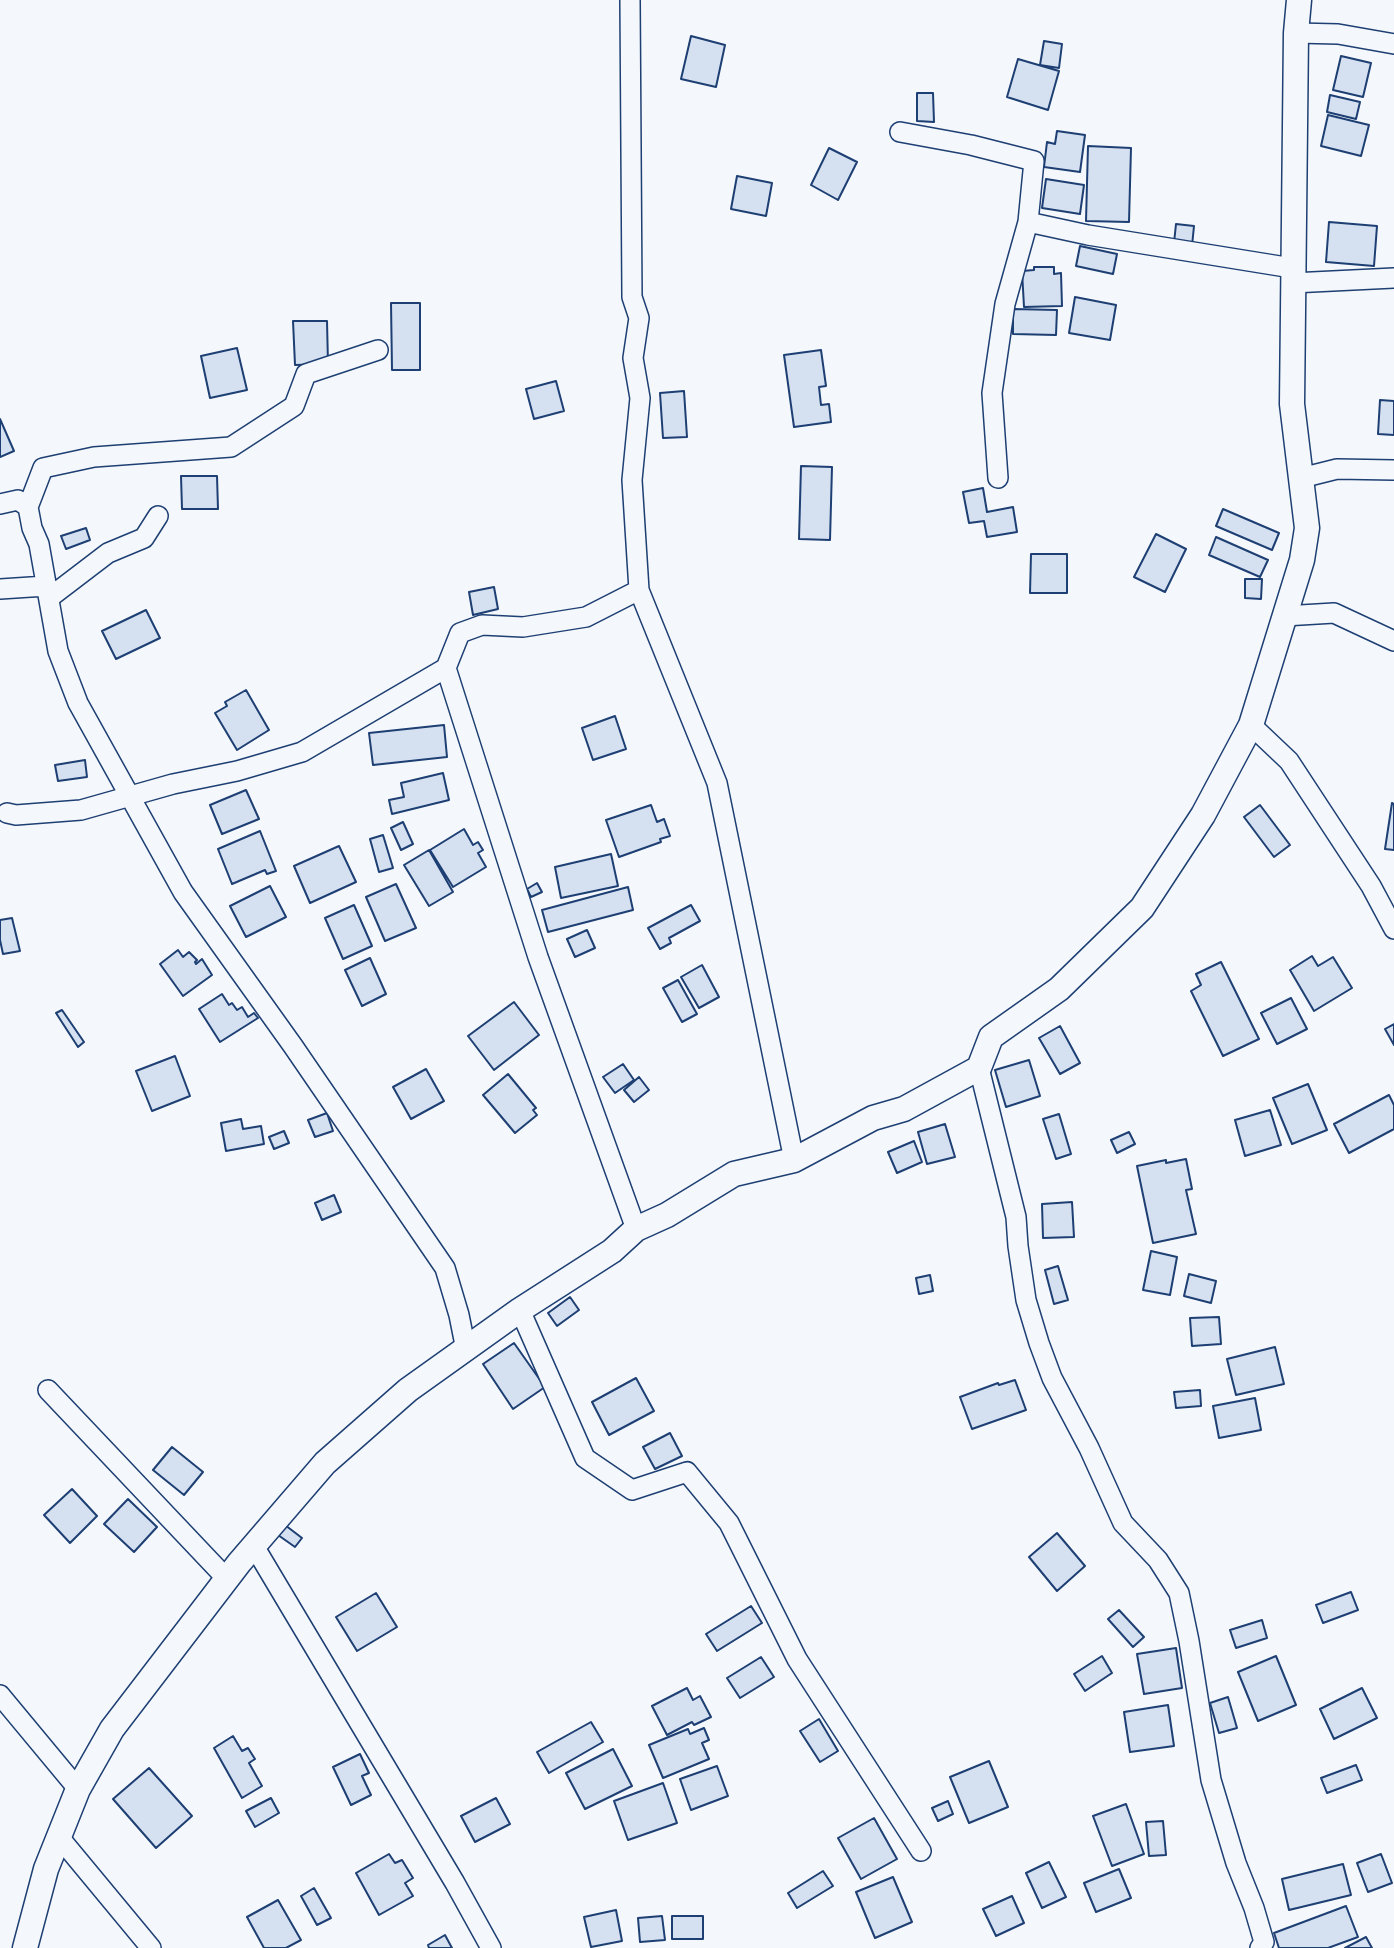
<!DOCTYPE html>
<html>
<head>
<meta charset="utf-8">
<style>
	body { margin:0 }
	canvas { display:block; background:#f4f7fb }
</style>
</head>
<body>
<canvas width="1394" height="1948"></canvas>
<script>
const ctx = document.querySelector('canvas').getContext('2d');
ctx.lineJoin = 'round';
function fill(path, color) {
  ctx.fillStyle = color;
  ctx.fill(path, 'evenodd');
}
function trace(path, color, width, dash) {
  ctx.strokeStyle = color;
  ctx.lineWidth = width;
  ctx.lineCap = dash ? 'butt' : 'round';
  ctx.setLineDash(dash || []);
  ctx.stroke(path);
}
const building = new Path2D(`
	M691,36L725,45L716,87L681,79Z
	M1044,41L1062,44L1059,68L1040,65Z
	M1341,56L1371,63L1363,97L1333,90Z
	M1018,59L1059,71L1048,110L1007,97Z
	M917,93H933L934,122L917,121Z
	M1330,95L1360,102L1356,119L1327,112Z
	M1328,115L1369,125L1361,156L1321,146Z
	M1057,131L1085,135L1080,172L1044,167L1047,142L1055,144Z
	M1088,146L1131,148L1129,222L1086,221Z
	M829,148L857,162L838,200L811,185Z
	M737,176L772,183L766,216L731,209Z
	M1046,179L1084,185L1080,214L1042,208Z
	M1329,222L1377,226L1374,266L1326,262Z
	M1176,224L1194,226L1192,246L1174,243Z
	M1080,246L1117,254L1113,274L1076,266Z
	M1034,267H1054V274L1061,273L1062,306L1024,307L1022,271L1034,270Z
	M1075,297L1116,305L1110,340L1069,333Z
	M391,303H420V370H392Z
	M1013,309L1057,310L1056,335L1013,334Z
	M293,321H327L328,364L295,365Z
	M237,348L247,390L210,398L201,356Z
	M821,350L826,386L819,387L821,405L829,404L831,422L794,427L784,355Z
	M556,381L564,411L534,419L526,389Z
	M684,391L687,437L663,438L660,393Z
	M1380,400L1394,401V435L1378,434Z
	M0,419L14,451L0,457Z
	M801,466L832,467L830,540L799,539Z
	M181,476H217L218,509H182Z
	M983,488L987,512L1013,507L1017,532L987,537L984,521L969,523L963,492Z
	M1223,509L1279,533L1272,550L1216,526Z
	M86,528L90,540L66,549L61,536Z
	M1156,534L1186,549L1165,592L1134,577Z
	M1216,537L1268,560L1260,577L1209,555Z
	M1031,554H1067V593H1030Z
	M1245,579H1262L1261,599L1245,598Z
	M494,587L498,609L473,615L469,592Z
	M146,610L160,638L116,659L102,631Z
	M246,690L269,730L237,750L215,713L227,706L225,702Z
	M615,716L626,749L593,760L582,728Z
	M444,725L447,757L373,765L369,733Z
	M85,760L87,777L58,781L55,765Z
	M443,773L449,800L392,814L389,800L404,797L401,783Z
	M246,790L259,819L222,834L210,805Z
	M1392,803L1394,804V850L1385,849Z
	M651,805L657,822L664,819L670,836L660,839L661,842L619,857L606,820Z
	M1260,805L1290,845L1274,857L1244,817Z
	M403,822L413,844L401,850L391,828Z
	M464,829L473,845L478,842L483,850L478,853L486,867L453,887L430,850Z
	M260,831L276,871L267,874L265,870L232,884L218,849Z
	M383,835L393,868L379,872L370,839Z
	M339,846L356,882L310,903L294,866Z
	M429,850L453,892L429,906L404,865Z
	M611,854L618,886L561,898L555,867Z
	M537,883L542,892L531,897L527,889Z
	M396,884L416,928L385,941L366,897Z
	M270,886L286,917L246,937L230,906Z
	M628,887L633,910L548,932L542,910Z
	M354,905L372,946L343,959L325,918Z
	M691,905L700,921L669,938L671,943L660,949L648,928Z
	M12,918L20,951L3,954L0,940V920Z
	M587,930L595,948L575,957L567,939Z
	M178,950L183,957L189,952L197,960L195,962L196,964L202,959L212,975L183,996L160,964Z
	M1312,956L1318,966L1333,957L1352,988L1314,1011L1290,970Z
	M370,958L386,994L362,1006L345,970Z
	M1221,962L1259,1039L1223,1056L1191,991L1201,985L1196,974Z
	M702,965L719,997L699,1008L681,977Z
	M678,980L697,1014L682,1022L663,988Z
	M222,994L229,1005L232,1003L237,1010L242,1007L248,1017L254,1013L258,1018L220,1042L199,1009Z
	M1291,998L1307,1029L1277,1044L1261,1013Z
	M514,1002L539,1035L494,1070L468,1036Z
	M62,1010L84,1042L78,1047L56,1013Z
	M1394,1024V1045L1385,1029Z
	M1060,1026L1080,1063L1060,1074L1039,1038Z
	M175,1056L190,1096L152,1111L136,1071Z
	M1029,1060L1040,1096L1006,1107L995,1070Z
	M623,1064L634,1080L615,1093L603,1077Z
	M426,1069L444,1101L411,1119L393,1087Z
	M508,1074L536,1108L533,1110L537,1115L515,1133L483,1095Z
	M639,1077L649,1090L634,1102L624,1090Z
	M1308,1084L1327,1130L1292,1144L1273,1098Z
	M1389,1095L1394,1105V1129L1349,1153L1334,1124Z
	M1270,1110L1281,1145L1245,1156L1235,1120Z
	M327,1113L333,1131L315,1137L308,1120Z
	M1059,1114L1071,1154L1056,1159L1043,1119Z
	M241,1119L243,1129L261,1126L264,1144L226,1151L221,1123Z
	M945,1124L955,1157L927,1164L918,1132Z
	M284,1131L289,1143L274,1149L269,1137Z
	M1129,1132L1135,1144L1117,1153L1111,1140Z
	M914,1141L922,1162L897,1173L888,1152Z
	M1186,1159L1192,1189L1186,1190L1196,1234L1153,1243L1137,1166L1166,1160V1163Z
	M334,1195L341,1212L322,1220L315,1203Z
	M1072,1202L1074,1237L1043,1238L1042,1204Z
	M1151,1251L1177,1257L1170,1295L1143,1290Z
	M1058,1266L1068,1300L1054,1304L1045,1270Z
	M1189,1274L1216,1281L1211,1303L1184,1296Z
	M930,1275L933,1291L919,1294L916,1278Z
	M570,1297L579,1310L557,1326L548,1313Z
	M1219,1317L1221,1344L1192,1346L1190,1318Z
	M514,1343L545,1387L513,1409L483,1364Z
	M1275,1347L1284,1384L1236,1395L1227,1359Z
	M636,1378L654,1411L609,1435L592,1402Z
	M1015,1380L1026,1410L972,1429L960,1397L998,1383L999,1385Z
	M1200,1390L1201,1406L1176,1408L1174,1392Z
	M1255,1398L1261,1430L1219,1438L1213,1406Z
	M670,1433L682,1456L655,1469L643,1447Z
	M172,1447L203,1472L184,1495L153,1470Z
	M72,1489L97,1516L70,1543L44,1515Z
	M128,1499L157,1527L134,1552L104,1524Z
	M285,1525L302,1538L295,1547L278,1535Z
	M1057,1533L1085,1566L1057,1591L1029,1557Z
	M1351,1592L1358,1610L1323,1623L1316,1605Z
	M376,1593L397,1627L357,1651L336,1617Z
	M751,1606L762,1623L717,1651L706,1634Z
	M1119,1610L1144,1637L1133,1647L1108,1619Z
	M1262,1620L1267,1638L1236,1648L1230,1630Z
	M1176,1648L1182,1688L1144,1694L1137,1654Z
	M1102,1656L1112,1673L1085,1691L1074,1674Z
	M1276,1656L1296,1705L1258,1721L1238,1672Z
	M761,1657L774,1677L740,1698L727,1678Z
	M687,1688L693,1700L700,1696L711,1717L694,1725L692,1722L667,1735L652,1706Z
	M1362,1688L1377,1718L1334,1739L1320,1709Z
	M1228,1697L1237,1728L1219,1733L1210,1703Z
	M1168,1705L1174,1746L1130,1752L1124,1712Z
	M819,1719L838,1751L820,1762L800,1731Z
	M591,1722L603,1742L549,1773L537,1752Z
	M704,1728L709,1740L702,1743L709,1759L663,1778L649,1745L688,1729L690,1734Z
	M233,1736L242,1751L248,1748L255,1759L249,1763L262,1786L242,1798L214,1748Z
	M613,1749L632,1786L585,1809L566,1773Z
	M360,1754L369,1773L362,1776L371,1795L351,1805L333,1767Z
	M989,1761L1008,1807L969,1823L950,1777Z
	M1356,1765L1362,1780L1327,1793L1321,1778Z
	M717,1766L728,1796L691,1810L680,1779Z
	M149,1768L192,1816L156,1848L113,1799Z
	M663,1783L677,1823L628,1840L614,1801Z
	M271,1798L279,1813L255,1827L246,1811Z
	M496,1798L510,1824L475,1842L461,1816Z
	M948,1801L953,1814L938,1821L932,1808Z
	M1126,1804L1144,1854L1112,1866L1093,1816Z
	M874,1818L897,1859L861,1879L838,1838Z
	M1163,1821L1166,1855L1149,1856L1146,1822Z
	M389,1854L395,1863L402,1860L413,1878L405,1883L413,1896L379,1915L356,1873Z
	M1381,1854L1392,1883L1368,1892L1357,1863Z
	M1049,1862L1066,1897L1042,1908L1026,1873Z
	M1343,1864L1351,1895L1289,1910L1282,1879Z
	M1119,1869L1131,1898L1096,1912L1084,1883Z
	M823,1871L833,1886L797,1908L788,1893Z
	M893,1877L912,1922L875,1938L856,1892Z
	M314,1888L331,1918L317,1925L301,1896Z
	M1012,1896L1024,1923L996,1936L983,1909Z
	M278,1900L301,1940L286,1948H264L247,1917Z
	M1346,1906L1358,1937L1328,1948H1279L1274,1933Z
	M616,1910L622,1941L591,1947L584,1917Z
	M662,1916L665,1940L640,1942L638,1918Z
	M672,1916H703V1939H672Z
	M445,1935L452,1948H429L428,1945Z
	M1366,1937L1372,1948H1345Z`);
const minor = new Path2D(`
	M630,0L632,297L639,318L633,358L640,398L632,480L639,590L717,783L794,1160
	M1296,33L1338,34L1394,44
	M900,132L971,145L1034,161L1028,222L1005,304L992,393L998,478
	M1028,222L1088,235L1292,268
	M1292,283L1394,278
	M1301,478L1337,469L1394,470
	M0,504L18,500L28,507L32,528L39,544L58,651L78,703L183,892L293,1046L445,1268L459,1315L466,1350
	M28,507L43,468L94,457L231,447L294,406L306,374L378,350
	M0,589L46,586
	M49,598L108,553L144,538L158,516
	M1284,616L1334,613L1394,641
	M446,668L538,957L636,1229
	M1251,725L1289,761L1371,886L1394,929
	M7,813L16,815L81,810L173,784L237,771L302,752L446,668L460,633L482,625L523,627L586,617L639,590
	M979,1068L1016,1217L1018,1246L1026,1300L1039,1343L1052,1378L1089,1448L1123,1523L1158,1560L1179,1593L1189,1641L1211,1780L1236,1863L1254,1908L1264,1942L1260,1948
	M520,1310L585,1458L632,1490L687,1472L729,1523L797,1659L921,1851
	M48,1390L227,1579
	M254,1546L455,1883L491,1948
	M0,1695L78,1789
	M59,1837L151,1948`);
const tertiary = new Path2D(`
	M25,1948L46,1869L78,1789L112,1729L239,1563L325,1463L408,1390L520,1310L612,1251L636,1229L667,1215L734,1174L794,1160L873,1118L904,1109L979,1068L991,1037L1059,989L1142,908L1203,815L1251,725L1302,560L1307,528L1292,404L1296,33L1299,0`);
fill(building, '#d5e0f0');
trace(building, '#1d3f73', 2);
trace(minor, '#1d3f73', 22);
trace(tertiary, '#1d3f73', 27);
trace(minor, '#f4f7fb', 19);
trace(tertiary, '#f4f7fb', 24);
</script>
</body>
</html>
